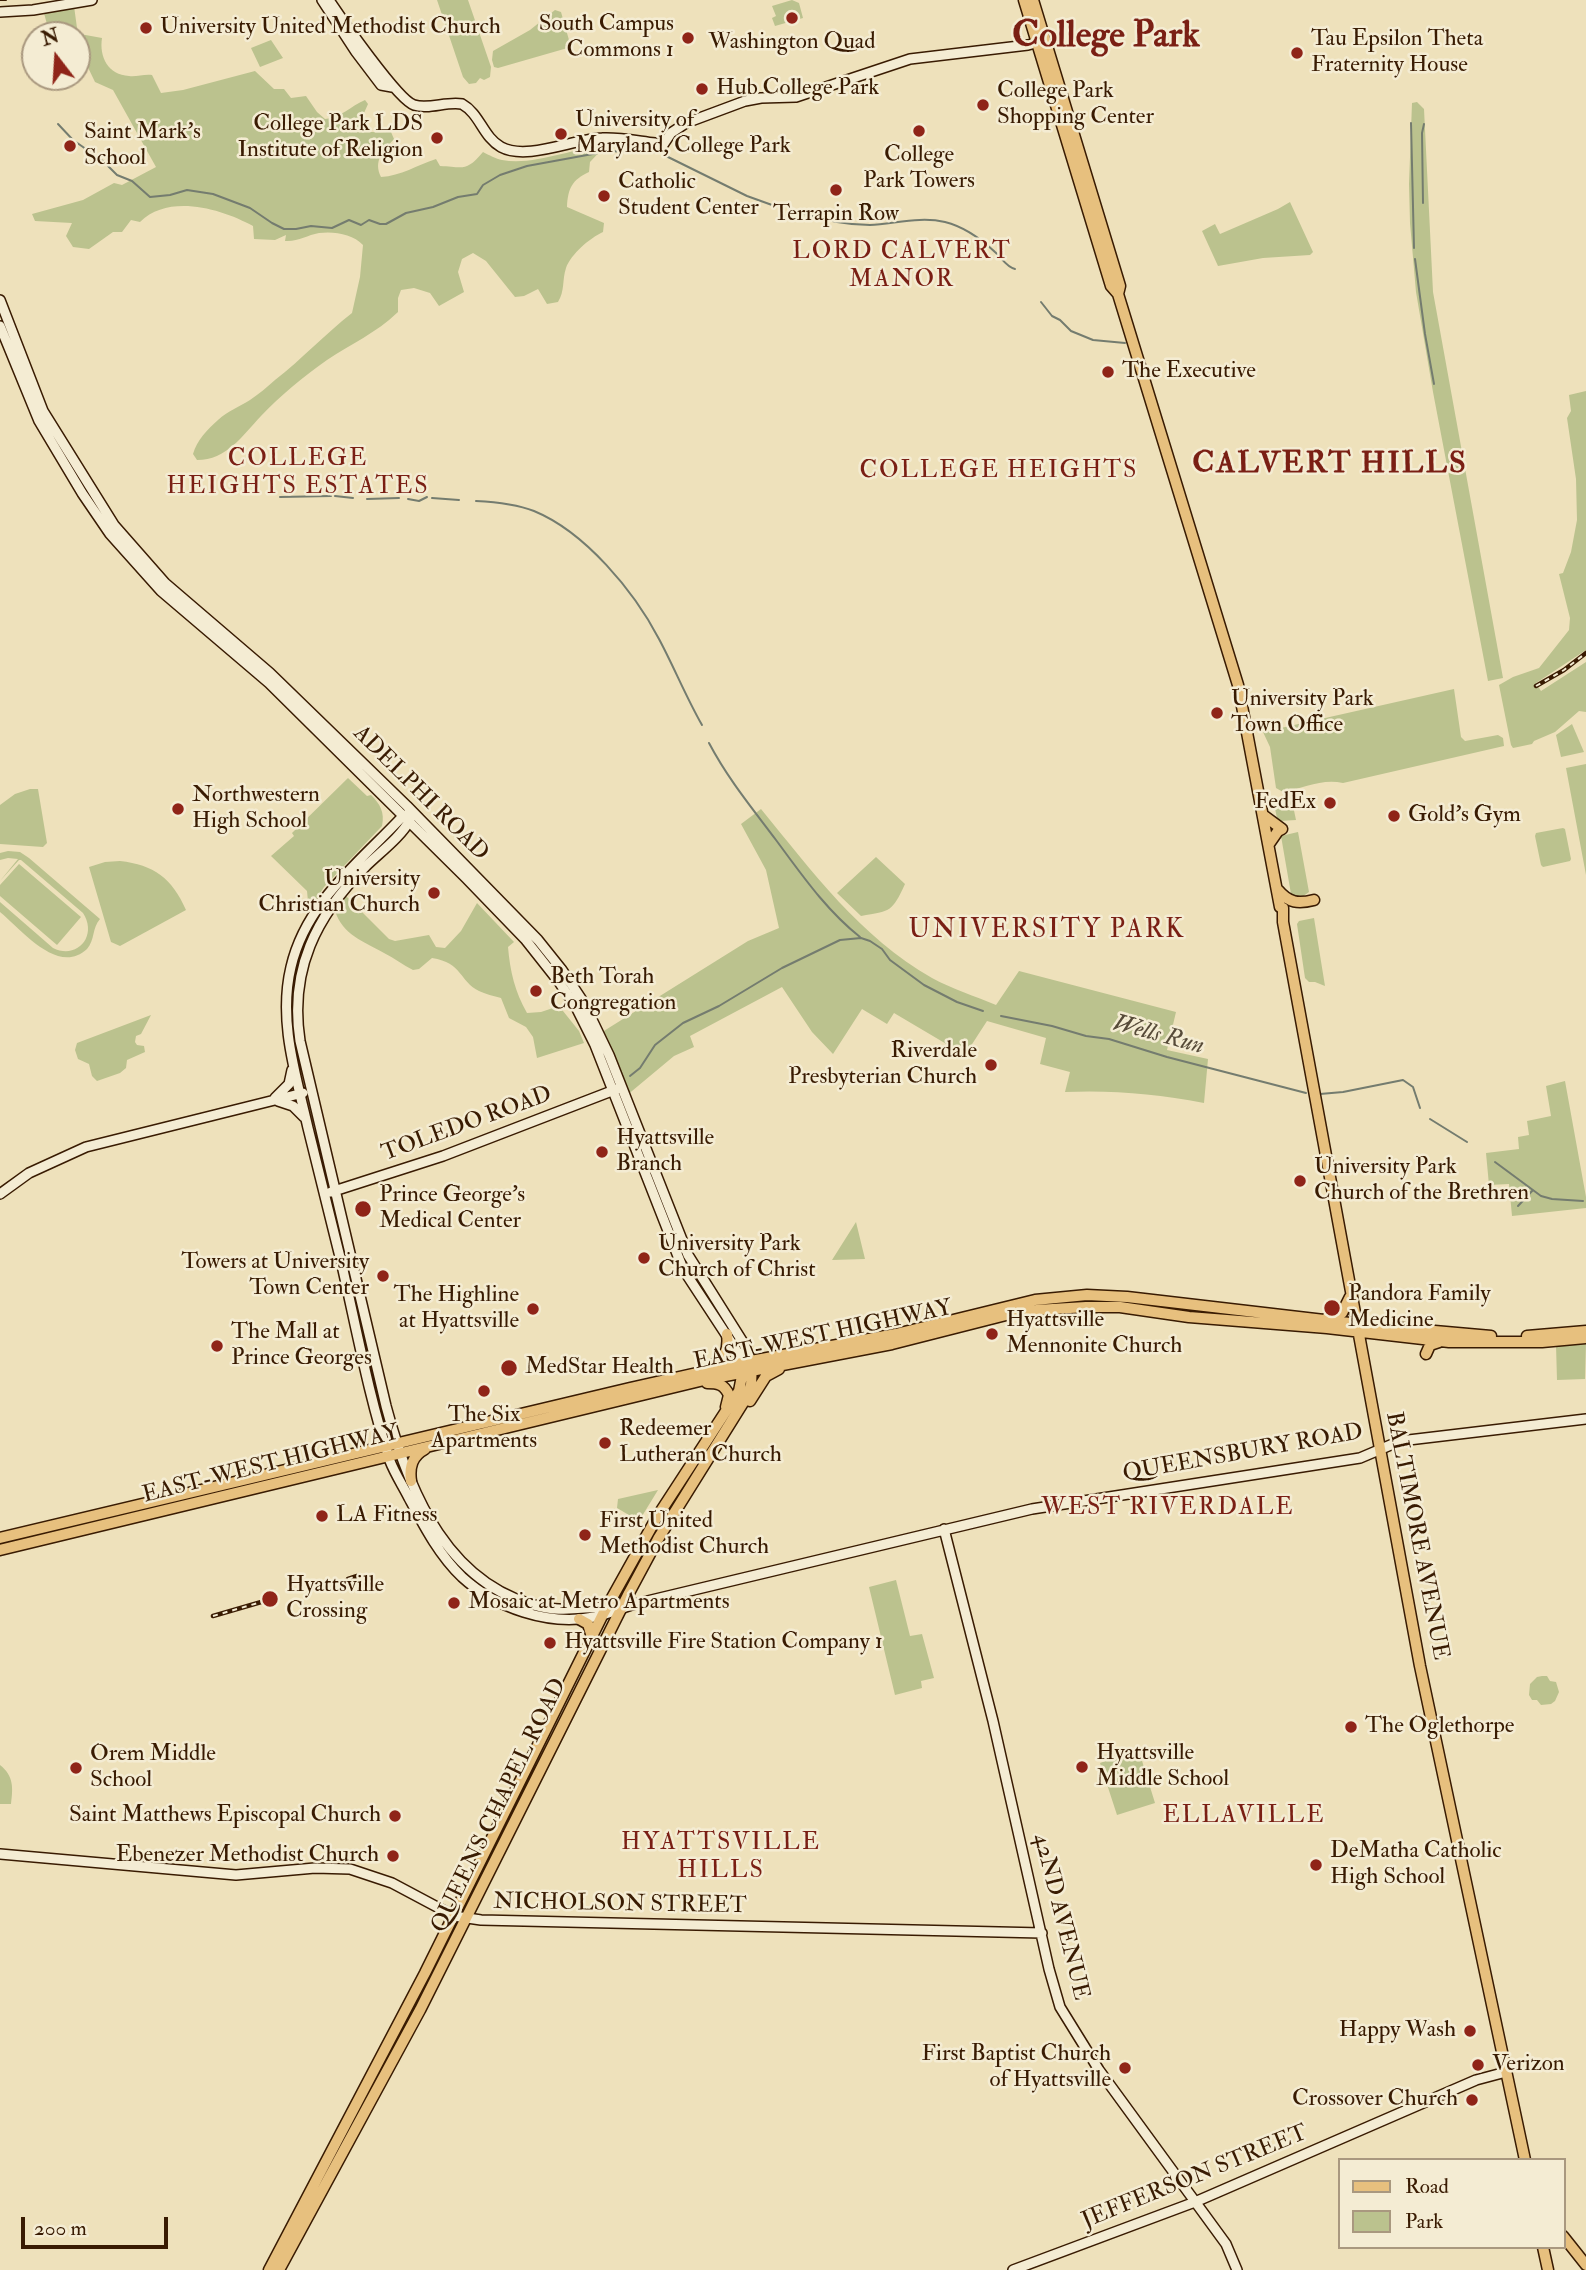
<!DOCTYPE html>
<html>
<head>
<meta charset="utf-8">
<style>
	body { margin:0 }
	#map { position:relative; width:1586px; height:2270px; overflow:hidden; background:#eee1bb; font-family:"IM FELL Double Pica",serif }
	canvas { display:block }
	.legend { position:absolute; left:1338px; top:2158px; width:228px; height:91px; box-sizing:border-box; background:#f4ecd3; border:2px solid #a9987f; margin:0; padding:9px 12px; list-style:none; font-size:21px; color:#391b02 }
	.legend li { display:flex; align-items:center; gap:14px; height:35px }
	.legend b { width:35px; border:2px solid #a9987f }
	.north { position:absolute; left:21px; top:21px; width:70px; height:70px; box-sizing:border-box; background:#f4ecd3; border:2px solid #a9987f; border-radius:50%; rotate:343deg; font-size:19px; font-weight:700; line-height:28px; text-align:center; color:#391b02 }
	.north::after { content:''; display:block; margin:auto; width:24px; height:32px; background:#8f2418; clip-path:polygon(50% 0,100% 100%,50% 72%,0 100%) }
	.scale { position:absolute; left:21px; top:2217px; width:147px; height:32px; box-sizing:border-box; border:4px solid #391b02; border-top:0; padding-left:9px; font-size:21px; line-height:24px; white-space:nowrap; color:#391b02; -webkit-text-stroke:5px #f4ecd3; paint-order:stroke }
</style>
</head>
<body>
<div id="map">
<canvas width="1586" height="2270"></canvas>
<ul class="legend">
<li><b style="height:9px;background:#e7c07e"></b>Road</li>
<li><b style="height:19px;background:#bbc28e"></b>Park</li>
</ul>
<div class="north">N</div>
<div class="scale">200 m</div>
</div>
<script>
const ctx = document.querySelector('canvas').getContext('2d');
ctx.lineJoin = 'round';
function fill(path, color) {
  ctx.fillStyle = color;
  ctx.fill(path, 'evenodd');
}
function trace(path, color, width, dash) {
  ctx.strokeStyle = color;
  ctx.lineWidth = width;
  ctx.lineCap = dash ? 'butt' : 'round';
  ctx.setLineDash(dash || []);
  ctx.stroke(path);
}
function label(font, color, halo, rows, align = 'center') {
  ctx.font = font + ' "IM FELL Double Pica",serif';
  ctx.lineWidth = 5;
  ctx.setLineDash([]);
  ctx.textBaseline = 'middle';
  ctx.strokeStyle = halo;
  ctx.fillStyle = color;
  for (const [text, x, y, turn = 0] of rows) {
    ctx.save();
    ctx.translate(x, y);
    ctx.rotate((+turn || 0) * Math.PI / 180);
    ctx.textAlign = isNaN(turn) ? turn : align;
    if (halo) ctx.strokeText(text, 0, 0);
    ctx.fillText(text, 0, 0);
    ctx.restore();
  }
}
const green = new Path2D(`
	M437,0H468L491,67L490,77L484,80L480,78L476,83L469,84L463,77Z
	M792,0L799,3L803,18L775,26L772,18L776,16L772,6Z
	M42,6H74L77,28L80,34L102,38C99,57 108,75 129,76C136,77 144,74 152,75L161,93L183,90L255,71L274,89H284L291,98L306,96L317,112L325,119C340,118 351,106 365,100L368,104L364,113L358,118C363,137 375,131 391,132L394,139C383,151 373,161 381,177C401,176 417,165 436,159L440,166C464,167 466,172 483,152C489,155 496,159 502,160C534,166 572,148 605,146L590,162L589,172C572,180 568,188 567,207L604,223L603,232C590,238 571,254 566,268C562,280 565,291 558,302L547,304L538,289L524,296L515,297L486,261L473,253L462,259L458,272L464,292L439,306L430,293L414,288L401,290L398,298V312C375,334 352,343 327,360C304,376 280,396 261,416C242,436 227,460 197,460L193,454C197,440 207,430 218,420C228,411 239,407 250,400C259,394 267,387 275,380C302,359 325,334 352,313L360,277L363,245C353,234 334,231 319,233C307,235 298,242 285,241L286,235L275,240L254,239L253,226C222,209 169,193 140,222L131,220L122,232H113L89,249L73,247L66,236L72,223L35,221L32,214L83,200L114,183L122,185L156,167L113,90L95,82L81,53L77,51V35H50Z
	M555,10L561,12L571,47L498,68L494,67L492,60L493,51L530,30Z
	M271,40L283,58L260,67L251,48Z
	M1417,102L1424,109L1433,292L1503,678L1488,681L1433,392L1416,292L1410,223L1409,184L1412,103Z
	M1290,202L1313,252L1310,255L1263,258L1218,266L1202,231L1215,224L1220,234L1278,209Z
	M1586,391V650L1536,683L1541,691L1586,662V712L1579,711L1555,732L1534,741L1532,744L1513,748L1511,745L1499,685L1513,677L1539,668L1569,630L1570,618L1559,574L1563,573L1571,552L1577,520L1576,479L1567,418L1571,411L1569,395Z
	M1454,689L1461,737L1465,741L1498,735L1503,738L1504,746L1343,783C1323,778 1303,788 1283,792L1276,788L1270,747L1263,732Z
	M1572,724L1584,752L1561,757L1556,735Z
	M1586,764V875L1566,768Z
	M348,778L367,796L371,795C380,804 385,812 382,826L324,887L309,911L307,891L271,856L294,836L292,833Z
	M30,789H38L47,843L43,847L0,844V805L15,794Z
	M1292,801L1296,820L1280,821L1277,818L1274,804Z
	M761,809C812,871 860,937 932,978C952,989 975,996 996,1005L1019,971L1176,1012L1167,1050L1208,1059L1204,1103C1156,1094 1114,1090 1065,1092L1070,1072L1040,1064L1046,1038L987,1021L965,1055L894,1013L887,1024L862,1009L833,1054L812,1032L782,987L690,1036L694,1047L674,1056L626,1096L599,1034L748,941L779,928L766,870L741,824Z
	M1563,828L1565,829L1571,859L1570,861L1543,867L1541,865L1535,836L1536,833Z
	M1298,832L1309,892L1302,897L1296,898L1291,894L1281,836Z
	M8,851L20,852L29,858L100,919C92,928 95,940 87,949C58,976 22,930 0,912V902L53,948C77,960 98,936 83,913L21,860H19L0,881L18,859L8,858L0,860V853Z
	M876,857L905,884C892,912 891,911 861,916L837,893Z
	M120,861C154,865 172,878 186,910L120,946L111,942L89,867L105,862Z
	M19,864L81,917L57,945L0,896V885Z
	M346,896L389,939L395,941L429,935L436,947L445,948L461,931L477,903L514,942L508,947C510,971 515,992 527,1013L541,1012L559,1006L579,1031L584,1043L537,1058L533,1037L526,1027L509,1018L501,998C494,996 485,994 479,991C459,981 463,963 432,958L419,969L413,970C403,965 394,958 384,953C363,941 343,935 335,911Z
	M1314,918L1325,986L1315,982H1309L1305,978L1297,924L1299,921Z
	M151,1015L141,1034L136,1036L135,1042L137,1045L144,1046L145,1052L127,1060L126,1068L120,1073L97,1081L92,1076L89,1064L78,1059L75,1050L77,1043Z
	M1565,1081L1586,1197V1208L1512,1216L1509,1184L1489,1185L1486,1153L1519,1149L1518,1137L1529,1135L1527,1121L1551,1116L1546,1086Z
	M856,1222L865,1259L832,1260Z
	M1586,1342L1585,1379L1557,1380L1556,1345Z
	M658,1490L639,1521L617,1508L618,1499Z
	M896,1580L910,1636L922,1634L934,1678L921,1681L922,1688L895,1695L869,1587Z
	M1542,1676H1547L1550,1681L1556,1682L1559,1692L1555,1701L1551,1704L1541,1705L1537,1700H1532L1529,1695L1530,1684L1537,1677Z
	M1136,1750L1139,1751L1155,1803L1117,1815L1100,1763Z
	M0,1765C14,1776 13,1788 11,1804H0Z`);
const stream = new Path2D(`
	M1411,123L1414,248
	M58,124L73,140L103,161L117,175L132,181L150,197L170,195L187,190L213,194L250,208L272,223L284,229H296L311,226L332,228L349,220L361,225L369,220L380,224H386L406,213L433,207L458,197L477,194L483,185L500,175L527,166L609,151L627,152L641,149L656,153
	M666,156L747,196L772,205
	M1423,203L1422,133L1424,124
	M801,213C823,220 846,225 870,225C894,224 920,216 945,222C965,227 980,238 995,252C1002,258 1006,267 1015,269
	M1415,259L1425,334L1434,384
	M1041,302L1052,316L1060,320L1071,331L1093,340L1125,343
	M335,496L353,498
	M280,497L331,496
	M432,498L459,500
	M367,499L399,498
	M408,499L419,501L427,497
	M476,501C495,502 516,504 534,511C585,532 634,591 659,639C674,667 686,697 702,725
	M709,743C728,779 752,808 776,840C802,875 826,910 860,937
	M1001,1016L1052,1026L1086,1036L1109,1039L1167,1057L1306,1093
	M630,1076L640,1068L655,1045L683,1023L719,1006L782,968L840,940L861,938L870,941L882,949L890,960L924,985L957,1002L983,1011
	M1320,1094L1343,1092L1403,1080L1413,1087L1420,1108
	M1430,1119L1467,1142
	M1495,1162L1541,1196L1552,1199L1583,1201
	M1518,1206L1533,1190`);
const secondary = new Path2D(`
	M322,0L356,52L381,85L392,87
	M329,0C341,18 398,100 414,105C428,110 447,101 462,104C480,114 483,137 501,147C527,161 573,139 602,138C619,137 638,141 655,143L661,148L671,133L686,123L745,101L761,98L796,97L910,59L1028,45L1043,41
	M0,12L33,10L92,0
	M0,300L43,411L114,525L165,583L270,673L407,806L538,940L562,970L584,1003L609,1055L688,1255L744,1344L751,1361
	M0,326L39,421L82,493L110,534L161,591L269,683L466,878L525,939L559,982L576,1007L595,1045L683,1269L744,1362
	M412,812L402,817C359,863 306,902 291,967C278,1021 296,1075 308,1128C319,1172 330,1216 341,1261C356,1326 369,1398 390,1461C395,1474 403,1486 409,1498C424,1526 439,1555 462,1577C496,1608 548,1626 594,1617C609,1614 624,1607 639,1603L1032,1509L1360,1458L1400,1441L1586,1419
	M410,820C400,838 379,853 365,867C316,916 289,970 300,1041L386,1406C409,1493 449,1590 547,1608C569,1612 590,1606 611,1607
	M275,1098L289,1084L292,1070
	M278,1101L293,1106L304,1117
	M331,1192L443,1156L617,1089
	M0,1194L29,1173L86,1147L303,1093
	M944,1529L993,1721L1049,1969L1060,2007L1099,2070L1226,2244L1237,2270
	M0,1854L236,1875L315,1868L350,1869L392,1883L454,1916L481,1920L1042,1933
	M1013,2270L1195,2202L1476,2080L1506,2072`);
const primary = new Path2D(`
	M1024,0L1111,286L1118,294L1238,685L1280,907L1283,908V922L1420,1666L1525,2160
	M1033,0L1120,286L1118,294
	M1263,815L1282,829L1278,831L1269,844
	M1278,890C1289,903 1298,904 1314,900
	M1327,1318L1342,1313L1350,1297
	M1527,1336L1586,1331
	M1426,1354L1430,1345L1439,1342
	M710,1366C725,1360 729,1350 727,1334
	M707,1383C718,1383 724,1384 729,1395L726,1407
	M750,1401L766,1376L779,1369
	M411,1481C409,1467 412,1456 425,1449
	M0,1538L630,1388L751,1361L896,1334L1035,1300L1087,1295L1127,1297L1367,1325L1491,1336
	M0,1550L704,1380L892,1344L1010,1314L1037,1310L1086,1307H1120L1189,1317L1327,1328L1449,1342H1542L1586,1338
	M579,1619L588,1624L592,1637
	M1563,2236L1586,2265
	M1543,2247L1548,2270
	M269,2270L425,1973L603,1614L657,1517L739,1391L744,1366
	M279,2270L420,2010L629,1593L658,1539L746,1398L751,1385L752,1365`);
const tram = new Path2D(`
	M0,0H6`);
const rail = new Path2D(`
	M1536,686L1564,670L1586,653
	M348,1579L357,1576
	M213,1616L275,1598`);
const markers = [
	[792,18,7,"#8f2418"],
	[146,28,7,"#8f2418"],
	[688,38,7,"#8f2418"],
	[1297,53,7,"#8f2418"],
	[702,89,7,"#8f2418"],
	[983,105,7,"#8f2418"],
	[919,131,7,"#8f2418"],
	[561,134,7,"#8f2418"],
	[437,138,7,"#8f2418"],
	[70,146,7,"#8f2418"],
	[836,190,7,"#8f2418"],
	[604,196,7,"#8f2418"],
	[1108,372,7,"#8f2418"],
	[1217,713,7,"#8f2418"],
	[1330,803,7,"#8f2418"],
	[178,809,7,"#8f2418"],
	[1394,816,7,"#8f2418"],
	[434,893,7,"#8f2418"],
	[536,991,7,"#8f2418"],
	[991,1065,7,"#8f2418"],
	[602,1152,7,"#8f2418"],
	[1300,1181,7,"#8f2418"],
	[363,1209,9,"#8f2418"],
	[644,1258,7,"#8f2418"],
	[383,1276,7,"#8f2418"],
	[1332,1308,9,"#8f2418"],
	[533,1309,7,"#8f2418"],
	[992,1334,7,"#8f2418"],
	[217,1346,7,"#8f2418"],
	[509,1368,9,"#8f2418"],
	[484,1391,7,"#8f2418"],
	[605,1443,7,"#8f2418"],
	[322,1516,7,"#8f2418"],
	[585,1535,7,"#8f2418"],
	[270,1599,9,"#8f2418"],
	[454,1603,7,"#8f2418"],
	[550,1643,7,"#8f2418"],
	[1351,1727,7,"#8f2418"],
	[1082,1767,7,"#8f2418"],
	[76,1768,7,"#8f2418"],
	[395,1816,7,"#8f2418"],
	[393,1856,7,"#8f2418"],
	[1316,1865,7,"#8f2418"],
	[1470,2031,7,"#8f2418"],
	[1478,2065,7,"#8f2418"],
	[1125,2068,7,"#8f2418"],
	[1472,2100,7,"#8f2418"]
];
const poiNames = [
	["South Campus",674,25,"right"],
	["Commons 1",674,51,"right"],
	["University United Methodist Church",160,28],
	["Tau Epsilon Theta",1311,40],
	["Fraternity House",1311,66],
	["Washington Quad",792,43,"center"],
	["Hub College Park",716,89],
	["College Park",997,92],
	["Shopping Center",997,118],
	["University of",575,121],
	["Maryland, College Park",575,147],
	["College Park LDS",423,125,"right"],
	["Institute of Religion",423,151,"right"],
	["Saint Mark's",84,133],
	["School",84,159],
	["College",919,156,"center"],
	["Park Towers",919,182,"center"],
	["Catholic",618,183],
	["Student Center",618,209],
	["Terrapin Row",836,215,"center"],
	["The Executive",1122,372],
	["University Park",1231,700],
	["Town Office",1231,726],
	["Northwestern",192,796],
	["High School",192,822],
	["FedEx",1316,803,"right"],
	["Gold's Gym",1408,816],
	["University",420,880,"right"],
	["Christian Church",420,906,"right"],
	["Beth Torah",550,978],
	["Congregation",550,1004],
	["Riverdale",977,1052,"right"],
	["Presbyterian Church",977,1078,"right"],
	["Hyattsville",616,1139],
	["Branch",616,1165],
	["University Park",1314,1168],
	["Church of the Brethren",1314,1194],
	["Prince George's",379,1196],
	["Medical Center",379,1222],
	["University Park",658,1245],
	["Church of Christ",658,1271],
	["Towers at University",369,1263,"right"],
	["Town Center",369,1289,"right"],
	["Pandora Family",1348,1295],
	["Medicine",1348,1321],
	["The Highline",519,1296,"right"],
	["at Hyattsville",519,1322,"right"],
	["Hyattsville",1006,1321],
	["Mennonite Church",1006,1347],
	["The Mall at",231,1333],
	["Prince Georges",231,1359],
	["MedStar Health",525,1368],
	["The Six",484,1416,"center"],
	["Apartments",484,1442,"center"],
	["Redeemer",619,1430],
	["Lutheran Church",619,1456],
	["LA Fitness",336,1516],
	["First United",599,1522],
	["Methodist Church",599,1548],
	["Hyattsville",286,1586],
	["Crossing",286,1612],
	["Mosaic at Metro Apartments",468,1603],
	["Hyattsville Fire Station Company 1",564,1643],
	["The Oglethorpe",1365,1727],
	["Hyattsville",1096,1754],
	["Middle School",1096,1780],
	["Orem Middle",90,1755],
	["School",90,1781],
	["Saint Matthews Episcopal Church",381,1816,"right"],
	["DeMatha Catholic",1330,1852],
	["High School",1330,1878],
	["Ebenezer Methodist Church",379,1856,"right"],
	["Happy Wash",1456,2031,"right"],
	["First Baptist Church",1111,2055,"right"],
	["of Hyattsville",1111,2081,"right"],
	["Verizon",1492,2065],
	["Crossover Church",1458,2100,"right"]
];
const streetNames = [
	["ADELPHI ROAD",420,794,45],
	["TOLEDO ROAD",467,1125,-20],
	["EAST-WEST HIGHWAY",823,1336,-12],
	["QUEENSBURY ROAD",1243,1454,-10],
	["EAST-WEST HIGHWAY",271,1465,-14],
	["BALTIMORE AVENUE",1416,1536,79],
	["QUEENS CHAPEL ROAD",500,1806,-64],
	["NICHOLSON STREET",620,1905,1],
	["42ND AVENUE",1060,1917,76],
	["JEFFERSON STREET",1195,2178,-22]
];
const neighbourhoodNames = [
	["LORD CALVERT",902,253],
	["MANOR",902,281],
	["COLLEGE",298,460],
	["HEIGHTS ESTATES",298,488],
	["COLLEGE HEIGHTS",999,472],
	["WEST RIVERDALE",1168,1509],
	["ELLAVILLE",1244,1817],
	["HYATTSVILLE",721,1844],
	["HILLS",721,1872]
];
const waterNames = [
	["Wells Run",1158,1036,15]
];
const quarterNames = [
	["UNIVERSITY PARK",1047,931]
];
const districtNames = [
	["CALVERT HILLS",1330,466]
];
const townNames = [
	["College Park",1106,38]
];
fill(green, '#bbc28e');
trace(stream, '#747c6f', 2);
trace(secondary, '#391b02', 12);
trace(primary, '#391b02', 13);
trace(secondary, '#f4ecd3', 9);
trace(primary, '#e7c07e', 10);
trace(tram, '#391b02', 2);
trace(rail, '#391b02', 4.5);
trace(rail, '#f4ecd3', 2, [5]);
for (const [x, y, r, color] of markers) {
  const dot = new Path2D();
  dot.arc(x, y, r, 0, 2 * Math.PI);
  ctx.fillStyle = color;
  ctx.fill(dot);
  trace(dot, '#f4ecd3', 2.5);
}
label('23px', '#391b02', '#f4ecd3', poiNames, 'left');
label('23px', '#391b02', '#f4ecd3', streetNames);
ctx.letterSpacing = '2px';
label('24px', '#7a1f14', '#f4ecd3', neighbourhoodNames);
ctx.letterSpacing = '0px';
label('italic 24px', '#574b39', '#f4ecd3', waterNames);
ctx.letterSpacing = '2px';
label('26px', '#7a1f14', '#f4ecd3', quarterNames);
ctx.letterSpacing = '0px';
ctx.letterSpacing = '2px';
label('bold 30px', '#7a1f14', '#f4ecd3', districtNames);
ctx.letterSpacing = '0px';
label('bold 37px', '#7a1f14', '#f4ecd3', townNames);
</script>
</body>
</html>
